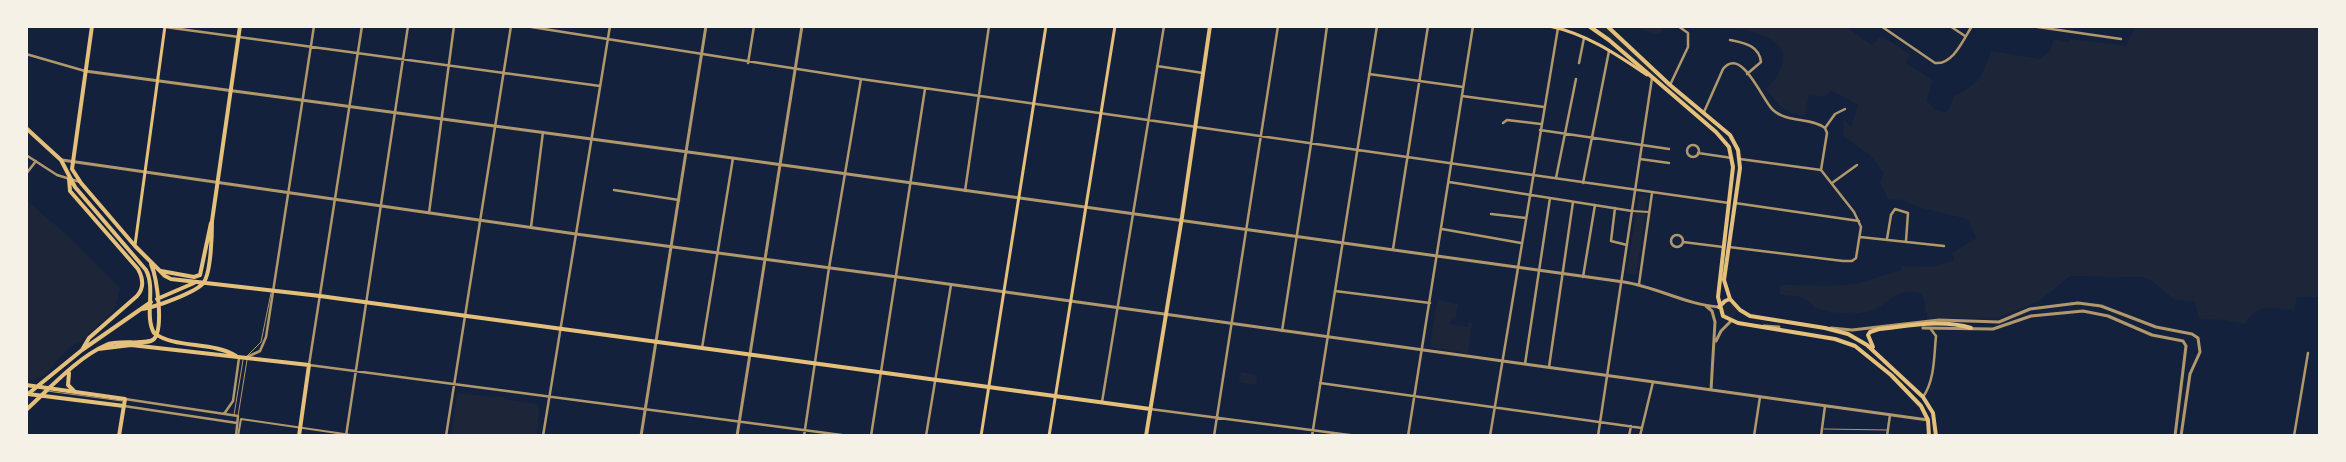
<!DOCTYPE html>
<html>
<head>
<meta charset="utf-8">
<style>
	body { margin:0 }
	#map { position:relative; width:2346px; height:462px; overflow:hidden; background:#14213d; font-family:Poppins,sans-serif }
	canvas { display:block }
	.frame { position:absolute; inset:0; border:28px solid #f6f1e7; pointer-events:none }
</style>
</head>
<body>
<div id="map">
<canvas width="2346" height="462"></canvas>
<div class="frame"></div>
</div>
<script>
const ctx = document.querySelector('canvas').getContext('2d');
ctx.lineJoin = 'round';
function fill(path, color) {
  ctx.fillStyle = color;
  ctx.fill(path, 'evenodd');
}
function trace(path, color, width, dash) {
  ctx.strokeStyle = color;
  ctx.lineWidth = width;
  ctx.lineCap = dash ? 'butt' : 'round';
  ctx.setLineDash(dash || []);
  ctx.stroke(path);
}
const green = new Path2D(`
	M1596,26H1605L1609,30L1667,85L1721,131L1700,116Z
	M1634,26H1662L1663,28L1661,33L1655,35Z
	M1714,26H1845L1872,45L1881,36L1910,54L1906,63L1932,80L1927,101L1936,110L1945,113L1951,106L1953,97C1980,83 1981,79 1991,51L2040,59L2050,52L2054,39L2068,42L2070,39L2126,46L2135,28L2129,26H2320V297H2297L2294,310C2283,308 2262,305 2253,314C2250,316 2248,321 2245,324L2224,320L2199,319L2195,301L2175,300L2152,281L2142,277L2070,276L2039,301L1998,318H1927L1924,299L1920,293C1893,286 1887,308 1866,312C1848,316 1832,312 1815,308C1806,295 1796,296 1780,295V285C1805,285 1831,287 1855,284C1871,281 1885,273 1901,271L1902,266L1933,267L1954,260L1952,253L1977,238L1967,219L1918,207L1903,200L1888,199L1880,182L1884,173L1870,155L1843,136L1844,119L1851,127L1858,105L1831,90L1825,97L1809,94L1805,115C1786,116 1777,103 1766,89C1775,82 1781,71 1783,60C1787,40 1752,30 1737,29C1728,28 1721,31 1714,26Z
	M1639,194L1648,196L1636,275L1627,273Z
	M26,200L67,235L120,288L115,310L80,342C55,350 51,384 26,380Z
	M1437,300L1458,304L1455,320L1451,319L1450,324L1468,327L1469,322L1472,323L1468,353L1430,347Z
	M1723 310a7 7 0 1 1 14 0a7 7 0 1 1-14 0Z
	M1241,372L1257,375L1256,385L1239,382Z
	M460,393L496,398V396L504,397V399L537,404L539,409L537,436H451L457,395Z`);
const service = new Path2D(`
	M247,356L261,342L271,293
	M47,391L122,401
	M234,415L243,360
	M238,416L247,360
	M1824,429L1887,430`);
const pedestrian = new Path2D(`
	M1632,211L1649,212
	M238,436L241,419L358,436`);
const minor = new Path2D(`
	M362,26L309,365L849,436
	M525,26L861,79L1729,203
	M1881,26L1935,63C1953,65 1963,40 1972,26
	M1950,26L1965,36
	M2031,26L2121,39
	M165,27L600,86
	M1730,40C1744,43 1759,45 1761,62L1747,74
	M26,54L85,71
	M748,63L754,26
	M1579,63L1584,38
	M1157,66L1203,73
	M1369,74L1463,87
	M1670,85L1688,47V33L1678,26
	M1462,96L1544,107
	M1704,112L1723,69C1742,46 1762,100 1773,110C1787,123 1810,117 1825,128
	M1503,123L1507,120L1541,124
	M1825,128L1835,114L1845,109
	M1540,130L1669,149
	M1687 151a6 6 0 1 1 12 0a6 6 0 1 1-12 0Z
	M1698,153L1732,158
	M26,155L57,175L80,182
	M1640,159L1669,163
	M1740,159L1821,170
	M26,174L36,161
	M1556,178L1576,79
	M1449,182L1632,211
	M1583,183L1609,51
	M1832,183L1857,165
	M614,190L679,200
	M965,191L989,26
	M1735,203L1859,221
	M1615,208L1611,241L1627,245
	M429,213L454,26
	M1491,214L1526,218
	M531,227L543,132
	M1442,229L1521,243
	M1671 241a6 6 0 1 1 12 0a6 6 0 1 1-12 0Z
	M1860,237L1944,246
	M1887,239L1891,215L1895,209L1908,213L1906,241
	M1683,242L1723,247
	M1729,247L1843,261H1852L1856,258L1861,227L1854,212L1821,170L1827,133L1825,128
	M1393,249L1428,26
	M1583,277L1595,205
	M1639,284L1652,193
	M1335,291L1430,303
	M1282,331L1311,144L1327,26
	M702,348L733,158
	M247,357L260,351L266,337L314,26
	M1525,364L1550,198
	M1549,367L1573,202
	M1320,383L1642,428
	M1923,397C1935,380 1934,355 1936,336L1930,328
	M125,399L238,416L236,436
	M1102,402L1164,26
	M124,406L237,423
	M1150,409L1357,436
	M224,414L233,401L239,358
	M346,436L408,26
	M446,436L511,26
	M543,436L610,26
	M804,436L829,268L861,79
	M871,436L925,89
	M926,436L951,285
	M1214,436L1278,26
	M1312,436L1377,26
	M1408,436L1473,26
	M1490,436L1558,28
	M1598,436L1652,78
	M1629,436L1631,426
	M1640,436L1653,382
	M1754,436L1760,397
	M1821,436L1825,406
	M1887,436L1890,415
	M2294,436L2308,353`);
const tertiary = new Path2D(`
	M85,71L718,156L1624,282C1657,287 1687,305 1719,307
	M62,160L576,234L883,275L1928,420
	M1706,306L1712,311L1715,322L1711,390
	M1764,326L1779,327
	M1831,328L1852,330L1939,320L1999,322L2030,309L2078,303L2101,306L2156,327L2192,334L2198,338L2200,352L2190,374L2181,436
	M1923,328L1993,329L2031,316L2083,311L2108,316L2152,335L2183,341L2186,346L2175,436
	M1716,341L1721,331L1731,321
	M641,436L706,26
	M737,436L802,26`);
const secondary = new Path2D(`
	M1549,26C1587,34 1616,54 1647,75
	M135,245L165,26
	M981,436L1046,26
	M1049,436L1115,26`);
const primary = new Path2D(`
	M92,26L72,169L81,183L135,246L165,276L171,279L320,296L1150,409
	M26,128L61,160L75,187L146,270C156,289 144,315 154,333C175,349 213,341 236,356
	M69,179L70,191L138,269C143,278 145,287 137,296L89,338L82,350
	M161,271L194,277L200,275L211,223
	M157,299L194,283
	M141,309C153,308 198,292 204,282C211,271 212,235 212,221L240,26
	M98,349L131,345L309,365L299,436
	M69,373L68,385L74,391
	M26,385L125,399L119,436
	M28,394L82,350L151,302
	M28,394L124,406
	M26,410C49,389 78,357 106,345C118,339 147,346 154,339C164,328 157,278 151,264
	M1146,436L1182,217L1210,26`);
const trunk = new Path2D(`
	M1589,26L1609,40L1716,132L1729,147L1733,167L1718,297L1723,316L1738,323L1835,339L1855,346L1891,375L1921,406L1928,420L1929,436
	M1607,26L1670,85L1730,135L1738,150L1740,168L1724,280L1730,299L1740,310L1750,316L1825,328L1848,334L1867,345L1923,397L1933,413L1936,436
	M1719,307L1725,301L1730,299
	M1873,347L1868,335L1870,332L1879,329C1909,326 1942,319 1971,328`);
fill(green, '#1d2539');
trace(service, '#b1986c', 1);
trace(pedestrian, '#b1986c', 2);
trace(minor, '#b1986c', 2.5);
trace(tertiary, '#b1986c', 3);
trace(secondary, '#e5c07b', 3);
trace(primary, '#e5c07b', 4);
trace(trunk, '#e5c07b', 4);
</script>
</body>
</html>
